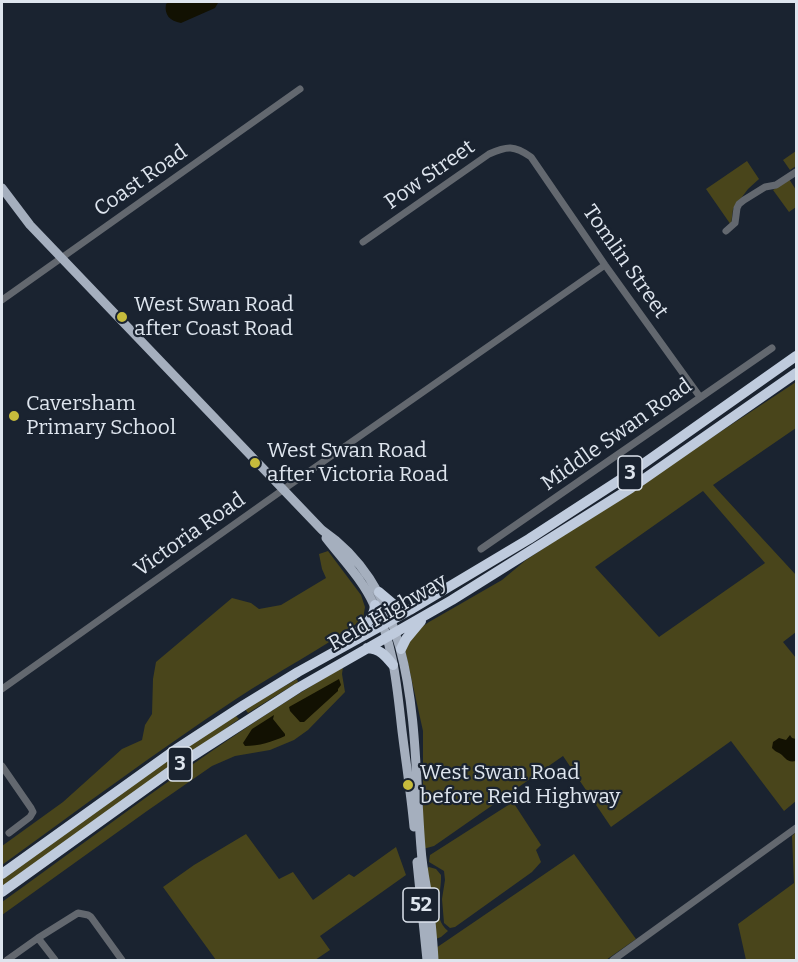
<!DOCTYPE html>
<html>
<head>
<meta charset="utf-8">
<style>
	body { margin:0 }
	#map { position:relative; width:798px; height:962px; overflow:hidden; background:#1a2330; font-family:Bitter,serif }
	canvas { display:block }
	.frame { position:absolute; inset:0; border:3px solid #dee5ee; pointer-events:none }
</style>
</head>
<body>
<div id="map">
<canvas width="798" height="962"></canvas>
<div class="frame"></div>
</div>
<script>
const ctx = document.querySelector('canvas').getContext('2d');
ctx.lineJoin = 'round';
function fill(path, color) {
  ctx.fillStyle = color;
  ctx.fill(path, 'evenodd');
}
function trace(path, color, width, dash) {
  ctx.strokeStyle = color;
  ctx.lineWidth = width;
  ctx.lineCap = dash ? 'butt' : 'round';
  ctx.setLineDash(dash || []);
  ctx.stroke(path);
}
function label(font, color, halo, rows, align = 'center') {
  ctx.font = font + ' Bitter,serif';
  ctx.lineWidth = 4.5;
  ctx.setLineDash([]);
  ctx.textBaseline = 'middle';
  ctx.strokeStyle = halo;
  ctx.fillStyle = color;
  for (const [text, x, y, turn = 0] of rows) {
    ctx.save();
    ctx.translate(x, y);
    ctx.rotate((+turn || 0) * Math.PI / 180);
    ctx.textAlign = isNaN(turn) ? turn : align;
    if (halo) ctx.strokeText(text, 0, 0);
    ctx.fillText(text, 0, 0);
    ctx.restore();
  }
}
const green = new Path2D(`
	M796,151V166L790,170L783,160Z
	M747,161L759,179L748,189L733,209L731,225L706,189Z
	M789,179L796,190V207L789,212L773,190Z
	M796,382V428L713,485L796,575V632L783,642L796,658V704L795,705L796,707V801L784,811L731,741L611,827L563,756L434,846L423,849V731L405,650L416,631L429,622L502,580L526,560ZM703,491L765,563L659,637L595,567Z
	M328,551L361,595L365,607L363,619C323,649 278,671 236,699C156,752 79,809 2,865V846L63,802L122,749L142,740L145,725L152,714L153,679L156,662L232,598L251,603L259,609L281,605L326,578L322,569L319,554Z
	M343,667L342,674L345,692L308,730L294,740L270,750L235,756L212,766L147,811L2,915V902C114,822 223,737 343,667Z
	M297,679L298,682L248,713L245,709Z
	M236,716L239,719L2,888V877L210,731Z
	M513,802L541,845L536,850L541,862L532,872L455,927L450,928L444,923L442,899L445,880L444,871L429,862L430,855Z
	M796,832V960H746L738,924L794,883L792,836Z
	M246,834L279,879L293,872L313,900L349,874L354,877L396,847L406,875L320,936L330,950L315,960H216L163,887L194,865Z
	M574,854L636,939L606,960H437L436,948Z
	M429,867L436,869L441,875C442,893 431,917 448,931L441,937L436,939L427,868Z`);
const water = new Path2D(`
	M169,2H217L218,3L215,8L181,23C170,21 164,15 166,4Z
	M339,679L341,685L338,689V691L304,722H300L290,711L289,707Z
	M274,715L273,719L285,734V736C272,742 259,746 245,746L243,743L252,729Z
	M790,735L792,738L796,739V761C786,763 786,757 779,753C776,752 774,750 772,748L773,742L779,738L786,740Z`);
const minor = new Path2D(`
	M726,231L735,223L737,208L739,204L744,200L765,187L776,185L796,172
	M363,242L489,154C507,146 514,145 531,157L605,265L700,397
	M2,300L300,89
	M481,549L772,348
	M2,689L284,489L605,265
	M2,766L31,808L33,812L30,817L9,833
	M38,938L55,960
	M7,960L38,938L78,913L88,915L91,917L122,960
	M613,960L796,828`);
const major = new Path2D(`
	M2,188L30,225L322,530C423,599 412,740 421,848C422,866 426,884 429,902C431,921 433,941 434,960
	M326,538C343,560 362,579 374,605C394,644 397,688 402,731C406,763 411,795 414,827
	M417,862L427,960`);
const highway = new Path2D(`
	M379,592L398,608L410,610
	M350,637C362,629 374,620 375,605
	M367,648C380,649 385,655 393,665
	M401,649L406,639L421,621
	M2,874L175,750L244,705L298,672L410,610L529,539L626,476L796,356
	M2,892L183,762L298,688L452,600L631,488L796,373`);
const markers = [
	[122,317,6,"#c6bb3c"],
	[14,416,6,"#c6bb3c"],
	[255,463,6,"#c6bb3c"],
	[408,785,6,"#c6bb3c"]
];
const shields = [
	[630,473,24],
	[180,764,24],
	[421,905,36]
];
const shieldNames = [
	["3",630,473],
	["3",180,764],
	["52",421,905]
];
const streetNames = [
	["Pow Street",430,175,-35],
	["Coast Road",141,181,-35],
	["Tomlin Street",625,262,55],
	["Middle Swan Road",617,435,-35],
	["Victoria Road",190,535,-35],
	["Reid Highway",388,613,-30]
];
const poiNames = [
	["West Swan Road",134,305],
	["after Coast Road",134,329],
	["Caversham",26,404],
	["Primary School",26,428],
	["West Swan Road",267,451],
	["after Victoria Road",267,475],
	["West Swan Road",420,773],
	["before Reid Highway",420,797]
];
fill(green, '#49451b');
fill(water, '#121102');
trace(minor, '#63686f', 7);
trace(major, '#a5afbe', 9);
trace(highway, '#bfcbdd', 10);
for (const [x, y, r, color] of markers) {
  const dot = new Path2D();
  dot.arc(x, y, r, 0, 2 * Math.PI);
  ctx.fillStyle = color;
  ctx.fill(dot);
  trace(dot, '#1a2330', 2);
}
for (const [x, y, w] of shields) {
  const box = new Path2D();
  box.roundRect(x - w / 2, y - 17, w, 34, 4.5);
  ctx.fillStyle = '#1a2330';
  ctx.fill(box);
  trace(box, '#dee5ee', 1.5);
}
label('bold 20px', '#dee5ee', null, shieldNames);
label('21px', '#dee5ee', '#1a2330', streetNames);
label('21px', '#dee5ee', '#1a2330', poiNames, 'left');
</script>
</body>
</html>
